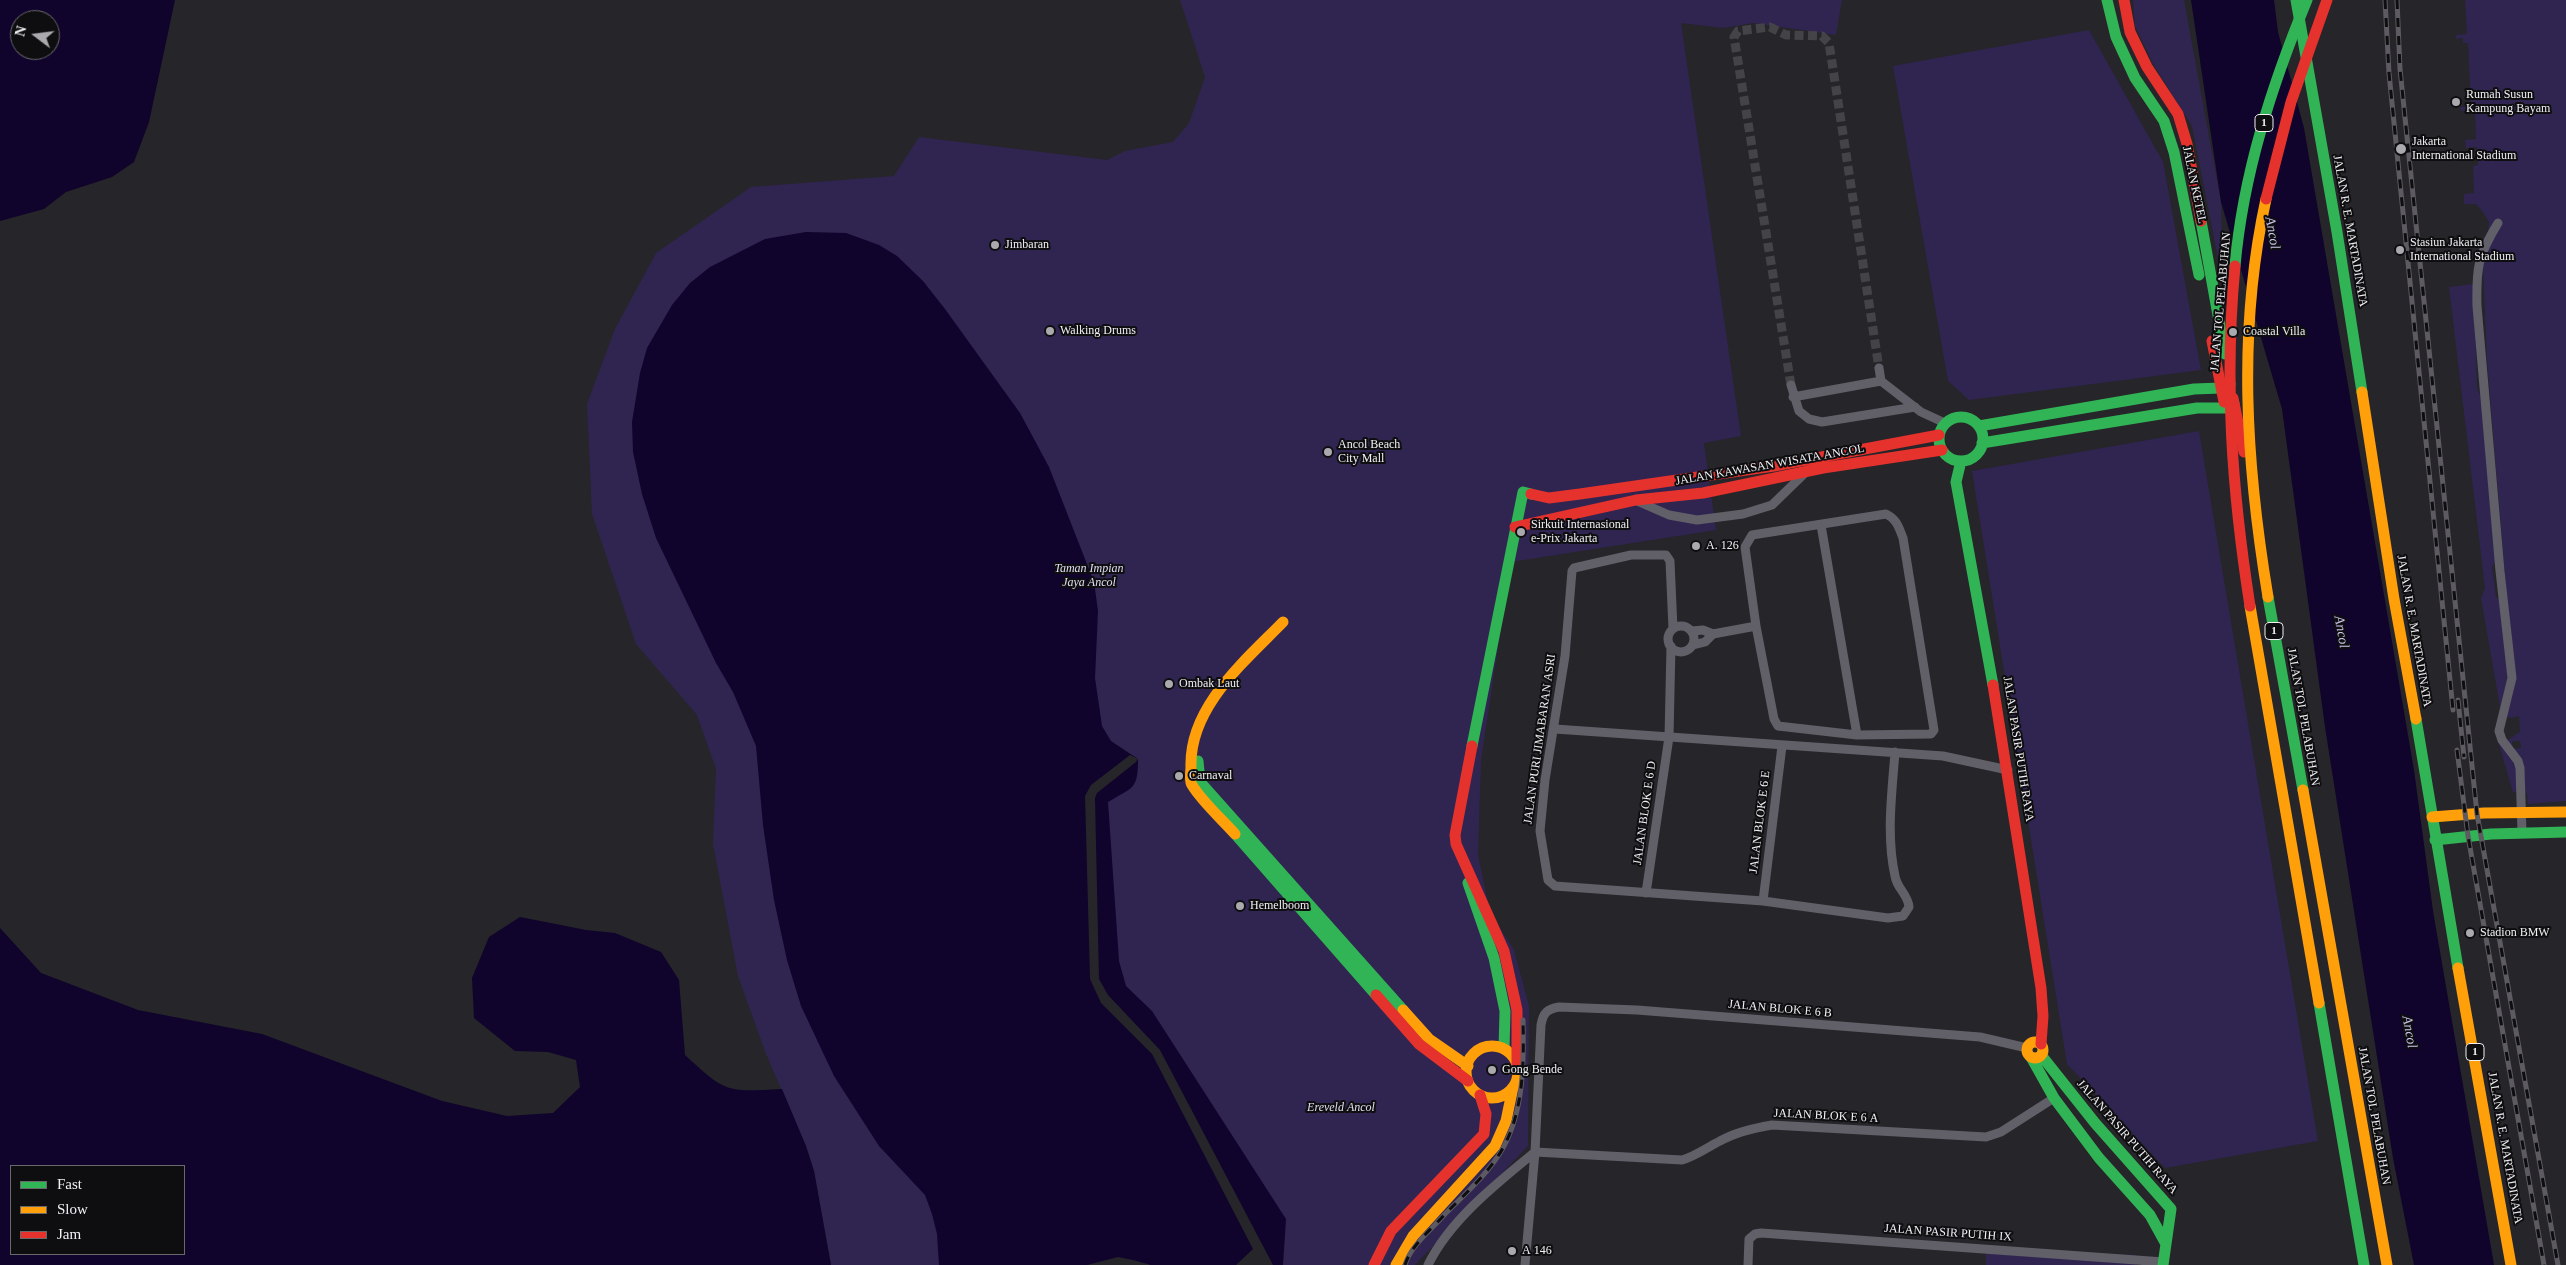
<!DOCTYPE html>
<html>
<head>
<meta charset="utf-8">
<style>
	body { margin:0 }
	#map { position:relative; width:2566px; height:1265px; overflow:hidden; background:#262529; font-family:Georgia,serif }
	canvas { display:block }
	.legend { position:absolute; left:10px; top:1165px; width:175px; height:90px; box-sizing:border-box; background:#0e0e10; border:1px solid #69686b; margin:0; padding:6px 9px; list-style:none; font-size:15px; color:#f1f0f4 }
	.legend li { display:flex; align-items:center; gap:10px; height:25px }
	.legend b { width:25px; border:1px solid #69686b }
	.north { position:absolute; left:10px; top:10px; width:50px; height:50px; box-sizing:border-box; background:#0e0e10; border:1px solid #69686b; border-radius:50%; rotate:285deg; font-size:14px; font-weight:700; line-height:20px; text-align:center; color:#f1f0f4 }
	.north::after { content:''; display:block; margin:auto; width:18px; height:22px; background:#aaa9ad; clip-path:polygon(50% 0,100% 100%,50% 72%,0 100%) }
</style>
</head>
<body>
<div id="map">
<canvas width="2566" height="1265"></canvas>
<ul class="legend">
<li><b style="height:6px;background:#30b455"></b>Fast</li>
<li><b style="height:6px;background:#ff9f0a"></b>Slow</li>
<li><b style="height:6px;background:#e5322d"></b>Jam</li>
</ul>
<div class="north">N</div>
</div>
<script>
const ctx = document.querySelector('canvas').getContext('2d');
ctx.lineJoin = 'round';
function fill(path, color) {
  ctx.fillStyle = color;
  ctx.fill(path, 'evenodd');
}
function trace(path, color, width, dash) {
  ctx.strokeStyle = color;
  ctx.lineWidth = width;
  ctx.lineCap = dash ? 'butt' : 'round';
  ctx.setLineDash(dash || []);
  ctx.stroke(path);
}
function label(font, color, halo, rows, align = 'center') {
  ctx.font = font + ' Georgia,serif';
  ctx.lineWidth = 4;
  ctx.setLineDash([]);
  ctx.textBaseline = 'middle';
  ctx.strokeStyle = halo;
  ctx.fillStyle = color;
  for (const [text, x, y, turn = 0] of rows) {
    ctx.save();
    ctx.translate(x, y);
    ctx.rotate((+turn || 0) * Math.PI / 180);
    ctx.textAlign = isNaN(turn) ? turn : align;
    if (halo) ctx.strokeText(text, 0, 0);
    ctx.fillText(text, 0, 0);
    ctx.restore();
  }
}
const green = new Path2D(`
	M1180,0H1842L1836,35L1753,23L1724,28L1681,23L1741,436L1704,443L1716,530L1511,562L1481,760L1478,855L1490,912L1514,950L1529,1006L1528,1146L1415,1265H831L814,1171L806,1146L766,1054L738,976L713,844L716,769L697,715L636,644L592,514L587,404L615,329L656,253L751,187L894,176L919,137L1107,160L1125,151L1173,142L1189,123L1205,77Z
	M2133,0H2184L2221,202L2223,283L2192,126L2153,64L2135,26Z
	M2465,0H2566V801L2528,804L2527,793H2524L2512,749L2521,748L2520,741H2512V747L2508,742L2509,739L2520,732L2519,716L2511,718L2505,716L2514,683L2487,359L2483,267L2489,222L2483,212L2476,204H2464V194L2474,193L2473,166L2478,165L2477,147L2466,148L2465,140L2476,139L2475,110L2461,111L2460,107L2471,106L2468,43H2463V38L2456,39V35L2467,34Z
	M2089,30L2163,162L2201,370L1969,400L1948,381L1893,66Z
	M2474,284L2477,388L2482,399L2497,559L2492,567L2496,597L2501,600C2505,634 2519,677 2500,707L2481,598L2485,588L2449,287Z
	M2199,431L2318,1141L2165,1168L2067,1064L1972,471Z
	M2498,741L2516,762L2520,792H2513Z
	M1986,1251L2136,1255V1265H1986Z`);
const water = new Path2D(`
	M0,0H175L149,122L134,162L112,177L66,192L44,209L0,221ZM20,20H50V50H20Z
	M2191,0H2274L2278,32L2304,128L2414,770L2433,911L2494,1265H2414L2393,1158L2325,727L2282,409L2221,202Z
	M806,232L846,233L879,245L897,256L923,281L945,309L1020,413L1049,467L1094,582L1098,611L1095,678L1102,726L1111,741L1138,759C1138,790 1133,787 1108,802L1119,961L1126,986L1152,1011L1286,1219L1283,1265H939L937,1234L932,1214L925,1195L879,1146L834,1076L801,1006L787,960L774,900L763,825L756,746L733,692L716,663L656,538L642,494L633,452L632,422L640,373L647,348L672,305L690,283L710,267L765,239Z
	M520,917L586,930L615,933L661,952L679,980L685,1055C726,1093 726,1092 782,1089L806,1146L814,1171L831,1265H0V928L41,973L138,1010L262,1034L442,1101L507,1116L553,1113L580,1087L576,1060L548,1052L515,1051L474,1018L472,978L489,937ZM184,1166V1254H11V1166Z`);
const pier = new Path2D(`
	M1130,755L1138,759L1136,762L1097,793L1095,798L1099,979L1108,995L1160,1050L1273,1265H1236L1253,1249L1152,1054L1101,1003L1090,979L1085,796L1091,785Z
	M1118,1257L1133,1260L1151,1265H1087Z`);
const streetTunnel = new Path2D(`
	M1791,385L1734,37L1738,31L1770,27L1786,35L1822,36L1829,43L1879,368`);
const street = new Path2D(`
	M2498,223C2478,256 2476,267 2477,306L2500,571L2512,678L2499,731L2502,740L2518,761L2520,768L2522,833
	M1879,368L1881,381L1921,412L1945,423
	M1791,385L1799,411L1809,419L1822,422L1915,407
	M1793,397L1881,381
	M1637,501L1669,515L1697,520L1743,514L1772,505L1806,472
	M1886,514C1897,519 1899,528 1903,538L1934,730L1931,734L1857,735L1778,726L1774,719L1756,626L1745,547L1752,535Z
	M1821,525L1857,735
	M1668 639a13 13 0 1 1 26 0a13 13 0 1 1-26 0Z
	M1673,629L1670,561L1666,555H1631L1574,568L1572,571L1565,656L1545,780L1540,831L1548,880L1555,886L1763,901L1888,918L1903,916L1909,907C1908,894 1897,889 1895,876C1886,835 1892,793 1895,752
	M1692,631L1703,630L1713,634
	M1693,645L1705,642L1713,634L1756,626
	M1555,729L1943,756L2008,770
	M1646,893L1669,737L1671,646
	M1763,901L1782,746
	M1428,1265C1450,1220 1497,1183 1535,1152L1682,1160C1696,1156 1706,1148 1720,1141C1736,1132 1754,1128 1772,1125L1986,1137L2001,1132L2054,1098
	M1525,1265L1535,1152L1541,1025C1543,1013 1547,1009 1559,1007L1637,1010L1980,1037L2027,1048
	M1748,1265L1749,1239L1755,1234L1761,1233L2164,1262`);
const fast = new Path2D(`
	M2107,0L2116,37L2135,78L2164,121L2174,152L2199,275
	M2296,0L2337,232L2362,392
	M2201,221L2225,354
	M1939 439a22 22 0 1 1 44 0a22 22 0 1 1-44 0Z
	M1979,426L2194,389L2221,388L2230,384
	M1982,443L2197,408H2225L2234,404
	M1961,461L1956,482L1993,685
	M2416,719L2458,968
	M1472,746L1523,492L1531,494
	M1198,761L1200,782L1403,1010
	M1235,834L1376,995
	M2435,840L2491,834L2566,832
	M1468,883L1494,958L1505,1011L1504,1049
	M2041,1055L2095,1123L2171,1209L2163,1265
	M2031,1057L2054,1098L2099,1158L2150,1215L2166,1244`);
const slow = new Path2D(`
	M2362,392L2394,599L2416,719
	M2432,817L2484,813L2566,812
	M1235,834C1222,819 1203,803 1192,785C1189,781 1191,772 1191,767C1189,707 1245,661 1283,622
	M2458,968L2511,1265
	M1403,1010L1429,1039L1468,1066
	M2027 1050a8 8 0 1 1 16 0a8 8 0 1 1-16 0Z
	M1466 1072a26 26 0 1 1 52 0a26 26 0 1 1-52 0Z
	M1396,1265L1413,1236L1495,1146L1506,1121L1513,1087`);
const jam = new Path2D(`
	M2124,0L2130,32L2147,67L2178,114L2187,144L2201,221
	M2212,341L2224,402
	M2233,398L2244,452
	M1531,494L1549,498L1580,494L1774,466L1939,435
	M1515,527L1636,500L1703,493L1823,468L1942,450
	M1993,685L2041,988L2043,1016L2041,1044
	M1472,746L1455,835L1456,844L1504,951L1517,1010V1064
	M1376,995L1419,1044L1468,1081
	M1374,1265L1391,1231L1484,1134L1486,1114L1480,1095`);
const rail = new Path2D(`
	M2385,0L2389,73L2453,710
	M2397,0L2400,69L2477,814L2558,1265
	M2458,700L2464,757
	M2457,750L2468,836L2544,1265
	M1405,1265C1411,1245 1432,1229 1445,1214C1465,1194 1489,1173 1503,1148C1524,1110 1524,1062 1523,1020`);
const fastBridge = new Path2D(`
	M2235,266C2243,174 2272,85 2307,0
	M2268,597L2303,790
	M2319,1003L2364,1265`);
const slowBridge = new Path2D(`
	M2266,199C2237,332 2246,464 2268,597
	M2250,606L2319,1003
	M2303,790L2387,1265`);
const jamBridge = new Path2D(`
	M2266,199L2291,102L2327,0
	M2235,266C2224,382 2232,491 2250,606`);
const markers = [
	[2456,102,5,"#aaa9ad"],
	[2401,149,6,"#aaa9ad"],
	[995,245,5,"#aaa9ad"],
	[2400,250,5,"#aaa9ad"],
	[1050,331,5,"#aaa9ad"],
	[2233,332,5,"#aaa9ad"],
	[1328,452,5,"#aaa9ad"],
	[1521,532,5,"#aaa9ad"],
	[1696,546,5,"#aaa9ad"],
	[1169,684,5,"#aaa9ad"],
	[1179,776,5,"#aaa9ad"],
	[1240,906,5,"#aaa9ad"],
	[2470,933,5,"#aaa9ad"],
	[1492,1070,5,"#aaa9ad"],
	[1512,1251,5,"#aaa9ad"]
];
const shields = [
	[2264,123,18],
	[2274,631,18],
	[2475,1052,18]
];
const shieldNames = [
	["1",2264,123],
	["1",2274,631],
	["1",2475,1052]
];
const poiNames = [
	["Rumah Susun",2466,95],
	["Kampung Bayam",2466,109],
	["Jakarta",2412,142],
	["International Stadium",2412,156],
	["Stasiun Jakarta",2410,243],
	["International Stadium",2410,257],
	["Jimbaran",1005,245],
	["Walking Drums",1060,331],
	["Coastal Villa",2243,332],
	["Ancol Beach",1338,445],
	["City Mall",1338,459],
	["Sirkuit Internasional",1531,525],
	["e-Prix Jakarta",1531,539],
	["A. 126",1706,546],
	["Ombak Laut",1179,684],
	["Carnaval",1189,776],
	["Hemelboom",1250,906],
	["Stadion BMW",2480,933],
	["Gong Bende",1502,1070],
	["A 146",1522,1251]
];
const streetNames = [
	["JALAN KETEL",2194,185,78],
	["JALAN R. E. MARTADINATA",2350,231,80],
	["JALAN TOL PELABUHAN",2221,302,-85],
	["JALAN KAWASAN WISATA ANCOL",1770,465,-10],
	["JALAN R. E. MARTADINATA",2414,631,80],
	["JALAN TOL PELABUHAN",2303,717,80],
	["JALAN PURI JIMABARAN ASRI",1540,739,-82],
	["JALAN PASIR PUTIH RAYA",2018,749,81],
	["JALAN BLOK E 6 D",1645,813,-82],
	["JALAN BLOK E 6 E",1760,822,-83],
	["JALAN BLOK E 6 B",1780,1009,5],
	["JALAN BLOK E 6 A",1826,1116,3],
	["JALAN TOL PELABUHAN",2374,1116,80],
	["JALAN PASIR PUTIH RAYA",2127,1137,49],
	["JALAN R. E. MARTADINATA",2505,1148,80],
	["JALAN PASIR PUTIH IX",1948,1233,4]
];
const parkNames = [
	["Taman Impian",1089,569],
	["Jaya Ancol",1089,583],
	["Ereveld Ancol",1341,1108]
];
const waterNames = [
	["Ancol",2272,233,80],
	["Ancol",2341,632,80],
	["Ancol",2409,1032,80]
];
fill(green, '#302550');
fill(water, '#10032c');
fill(pier, '#262529');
trace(streetTunnel, '#444347', 9, [9, 4.5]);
trace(street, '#615f68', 9);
trace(fast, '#30b455', 11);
trace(slow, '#ff9f0a', 11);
trace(jam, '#e5322d', 11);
trace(rail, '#5d5b61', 5);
trace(rail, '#0e0e10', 3, [9]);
trace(fastBridge, '#30b455', 11);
trace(slowBridge, '#ff9f0a', 11);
trace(jamBridge, '#e5322d', 11);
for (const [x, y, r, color] of markers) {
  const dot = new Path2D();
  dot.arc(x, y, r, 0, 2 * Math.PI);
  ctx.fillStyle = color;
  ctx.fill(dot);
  trace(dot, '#0e0e10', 2);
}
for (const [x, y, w] of shields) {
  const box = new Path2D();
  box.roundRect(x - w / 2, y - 8.5, w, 17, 4);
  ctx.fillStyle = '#0e0e10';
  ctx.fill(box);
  trace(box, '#f1f0f4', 1);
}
label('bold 11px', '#f1f0f4', null, shieldNames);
label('12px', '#f1f0f4', '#0e0e10', poiNames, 'left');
label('12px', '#f1f0f4', '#0e0e10', streetNames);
label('italic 12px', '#e0ddf2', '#0e0e10', parkNames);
label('italic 14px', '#ccc5ef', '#0e0e10', waterNames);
</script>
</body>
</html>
